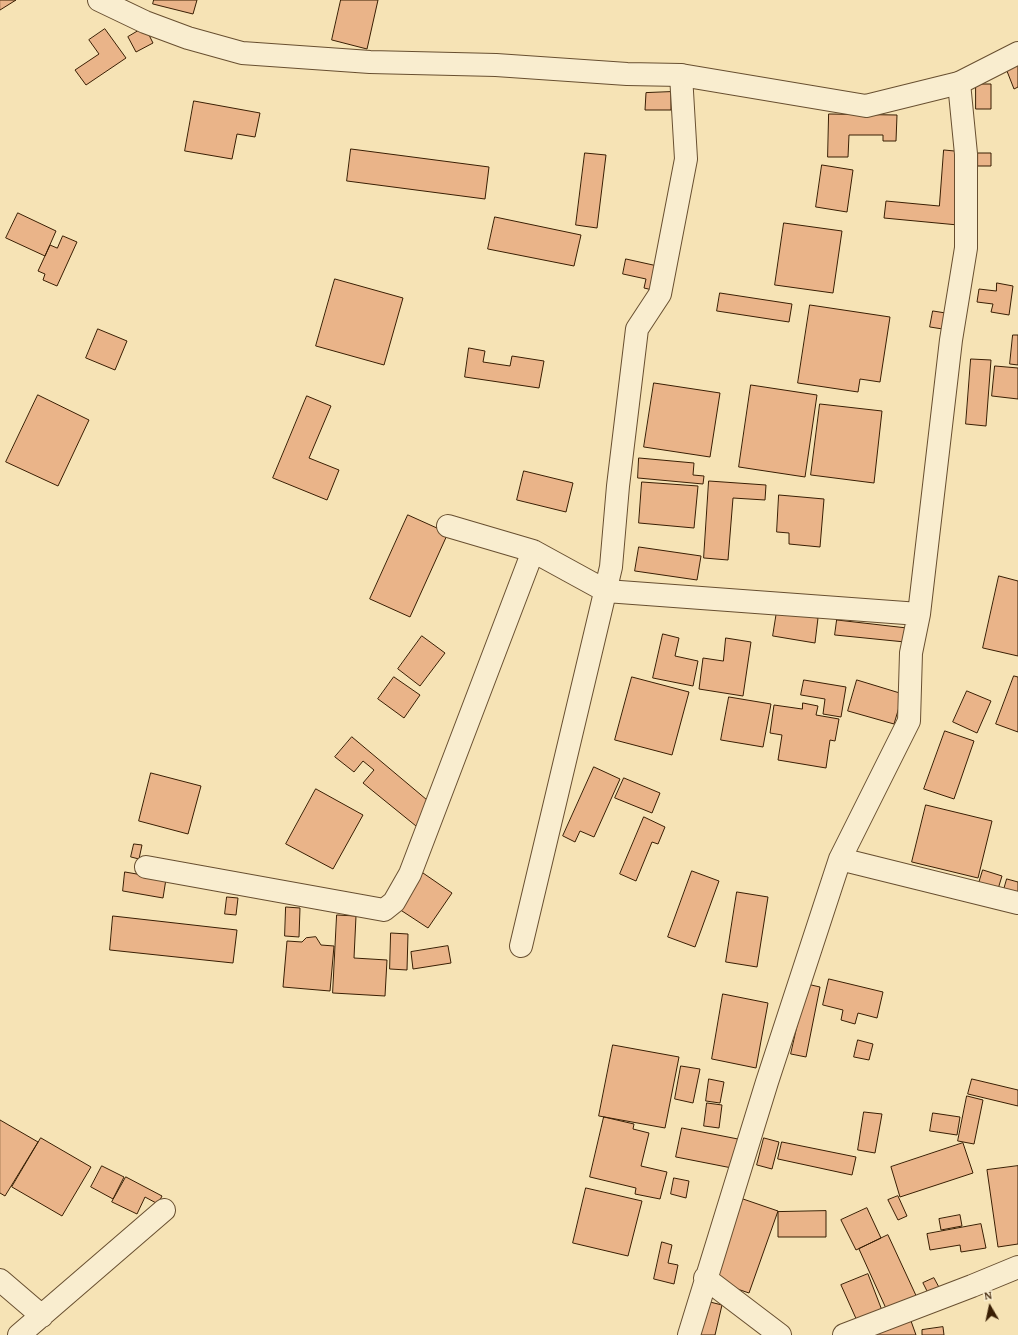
<!DOCTYPE html>
<html>
<head>
<meta charset="utf-8">
<style>
	body { margin:0 }
	#map { position:relative; width:1018px; height:1335px; overflow:hidden; background:#f6e3b5; font-family:"Gentium Book Plus",serif }
	canvas { display:block }
	.north { position:absolute; left:970px; top:1287px; width:40px; height:40px; -webkit-text-stroke:3px #f9edcf; paint-order:stroke; rotate:351deg; font-size:11px; font-weight:700; line-height:16px; text-align:center; color:#391e03 }
	.north::after { content:''; display:block; margin:auto; width:14px; height:18px; background:#391e03; clip-path:polygon(50% 0,100% 100%,50% 72%,0 100%) }
</style>
</head>
<body>
<div id="map">
<canvas width="1018" height="1335"></canvas>
<div class="north">N</div>
</div>
<script>
const ctx = document.querySelector('canvas').getContext('2d');
ctx.lineJoin = 'round';
function fill(path, color) {
  ctx.fillStyle = color;
  ctx.fill(path, 'evenodd');
}
function trace(path, color, width, dash) {
  ctx.strokeStyle = color;
  ctx.lineWidth = width;
  ctx.lineCap = dash ? 'butt' : 'round';
  ctx.setLineDash(dash || []);
  ctx.stroke(path);
}
const building = new Path2D(`
	M0,0H16L0,10Z
	M154,0H197L193,14L153,4Z
	M341,0H378L367,49L332,40Z
	M145,27L153,43L136,52L128,37Z
	M105,29L126,58L86,85L75,70L99,54L89,40Z
	M1018,61V87L1014,89L1005,66Z
	M976,84H991V109H976Z
	M671,92V110H645L646,93Z
	M194,101L260,113L255,137L237,134L232,159L185,151Z
	M829,114L897,115L896,141H883V135H849L848,157H828Z
	M351,149L489,167L485,199L347,181Z
	M944,150L965,152L958,225L884,218L886,201L939,206Z
	M585,153L606,155L597,228L576,225Z
	M978,153H991V166H978Z
	M822,165L853,170L847,212L816,207Z
	M18,213L56,231L45,256L6,238Z
	M495,217L581,235L574,266L488,249Z
	M784,223L842,231L833,293L775,285Z
	M63,236L77,242L57,286L43,280L45,274L38,271L50,245L57,248Z
	M626,259L662,267L657,291L644,288L646,279L623,274Z
	M335,279L403,298L384,365L316,346Z
	M997,283L1013,286L1009,315L991,312L993,304L977,302L979,289L996,291Z
	M720,293L792,304L789,322L717,311Z
	M810,305L890,317L880,382L860,379L858,392L798,383Z
	M933,311L952,314L949,330L930,327Z
	M98,329L127,341L115,370L86,358Z
	M1013,335H1018V365L1010,364Z
	M469,348L485,351L483,362L510,366L512,356L544,361L539,388L465,377Z
	M971,359L991,360L986,426L966,424Z
	M995,366L1018,368V399L992,396Z
	M654,383L720,393L710,457L644,447Z
	M751,385L817,395L805,477L739,467Z
	M38,395L89,420L58,486L6,462Z
	M307,396L331,406L309,458L339,470L327,500L273,478Z
	M820,404L882,411L874,483L811,475Z
	M639,458L694,463L693,475L704,476L703,484L638,478Z
	M524,471L573,483L566,512L517,500Z
	M709,481L766,485L765,500L733,498L728,560L704,558Z
	M642,482L698,486L694,528L639,523Z
	M779,495L824,499L820,547L789,544V533L777,532Z
	M408,515L448,533L410,617L370,599Z
	M639,547L701,556L697,580L635,571Z
	M999,576L1018,581V656L983,648Z
	M777,611L818,618L815,643L773,636Z
	M837,620L907,628L905,642L835,635Z
	M663,634L679,638L675,656L698,661L693,686L653,678Z
	M422,636L445,653L420,686L398,669Z
	M726,638L751,642L743,696L699,689L703,658L723,661Z
	M1014,676L1018,677V732L996,724Z
	M394,677L420,695L404,718L378,699Z
	M632,677L689,692L672,755L615,740Z
	M804,680L846,687L841,717L823,714L825,699L801,695Z
	M857,680L903,694L894,724L848,711Z
	M967,691L991,701L977,733L953,722Z
	M729,697L771,704L763,747L721,740Z
	M803,703L818,706L816,715L839,719L835,741L830,740L826,768L778,760L782,735L770,733L774,705L802,709Z
	M945,731L974,741L954,799L924,789Z
	M352,737L433,805L416,826L363,783L374,770L363,761L354,772L335,757Z
	M594,767L620,779L594,837L580,831L575,842L563,836Z
	M151,773L201,786L188,834L139,821Z
	M624,778L660,793L652,813L615,798Z
	M316,789L363,815L333,869L286,844Z
	M926,805L992,821L978,878L912,862Z
	M644,817L665,827L658,844L652,842L636,881L620,874Z
	M134,844L142,845L139,859L131,857Z
	M983,870L1002,876L998,889L979,883Z
	M692,871L719,881L695,947L668,937Z
	M125,872L166,879L163,898L123,891Z
	M423,873L452,893L428,928L399,909Z
	M1007,879L1018,882V897L1003,893Z
	M737,892L768,897L757,967L726,962Z
	M227,897L238,898L236,915L225,914Z
	M286,907L300,908L299,937L285,936Z
	M337,915L356,916L354,958L387,960L385,996L333,993Z
	M113,916L237,930L233,963L110,950Z
	M391,933L408,934L407,970L390,969Z
	M316,937L321,945L334,946L330,991L283,987L287,941L302,942L306,938Z
	M448,946L451,963L413,969L411,952Z
	M829,979L883,992L877,1018L858,1013L855,1024L841,1020L843,1010L823,1005Z
	M807,984L820,987L806,1057L791,1054Z
	M723,994L768,1003L756,1068L712,1059Z
	M858,1040L873,1044L869,1060L854,1057Z
	M613,1045L679,1057L665,1128L599,1116Z
	M681,1066L700,1069L693,1103L675,1099Z
	M709,1079L724,1082L720,1103L706,1101Z
	M972,1079L1018,1090V1106L968,1094Z
	M967,1096L983,1100L974,1144L958,1141Z
	M707,1103L722,1105L719,1128L704,1126Z
	M864,1112L882,1114L875,1153L858,1150Z
	M933,1113L960,1117L957,1135L930,1131Z
	M604,1117L634,1124L633,1129L649,1133L641,1166L667,1172L660,1199L635,1194L636,1188L590,1177Z
	M0,1120L38,1142L5,1196L0,1193Z
	M682,1128L743,1140L737,1169L676,1157Z
	M41,1138L91,1167L62,1216L12,1187Z
	M764,1138L779,1142L772,1169L757,1165Z
	M782,1142L856,1157L852,1175L778,1159Z
	M963,1143L973,1173L900,1197L891,1167Z
	M102,1166L124,1177L113,1199L91,1187Z
	M1018,1166V1244L998,1247L987,1170Z
	M126,1177L162,1196L158,1204L145,1197L137,1214L112,1202Z
	M674,1178L689,1181L686,1198L671,1194Z
	M586,1188L642,1201L628,1256L573,1243Z
	M898,1196L907,1216L898,1220L888,1200Z
	M743,1199L778,1211L749,1293L714,1281Z
	M867,1208L881,1238L856,1250L841,1220Z
	M826,1211V1237H778V1212Z
	M960,1215L962,1226L941,1230L939,1219Z
	M981,1224L986,1248L961,1252L960,1245L930,1250L927,1234Z
	M888,1235L919,1302L889,1315L859,1249Z
	M662,1242L672,1245L668,1263L678,1265L674,1284L654,1279Z
	M868,1274L883,1313L858,1323L841,1285Z
	M934,1278L941,1291L930,1297L923,1283Z
	M702,1300L722,1305L715,1335H694Z
	M911,1321L916,1335H871Z
	M943,1327L944,1335H922V1330Z`);
const minor = new Path2D(`
	M448,526L533,551L606,591L919,614
	M840,859L1018,903
	M146,867L384,910L394,902L410,874L533,551
	M521,946L611,567L618,486L637,329L660,294L686,159L681,75
	M705,1278L780,1335
	M0,1280L42,1316
	M19,1335L164,1210
	M689,1335L767,1082L840,859L909,721L911,653L919,614L951,340L966,248V154L959,83
	M844,1335L972,1286L1018,1267`);
const tertiary = new Path2D(`
	M99,0L145,22L188,38L242,53L370,62L496,65L627,74L681,75L866,106L959,83L1018,53`);
fill(building, '#eab489');
trace(building, '#391e03', 1);
trace(minor, '#684f30', 24);
trace(tertiary, '#684f30', 24);
trace(minor, '#f9edcf', 22);
trace(tertiary, '#f9edcf', 22);
</script>
</body>
</html>
